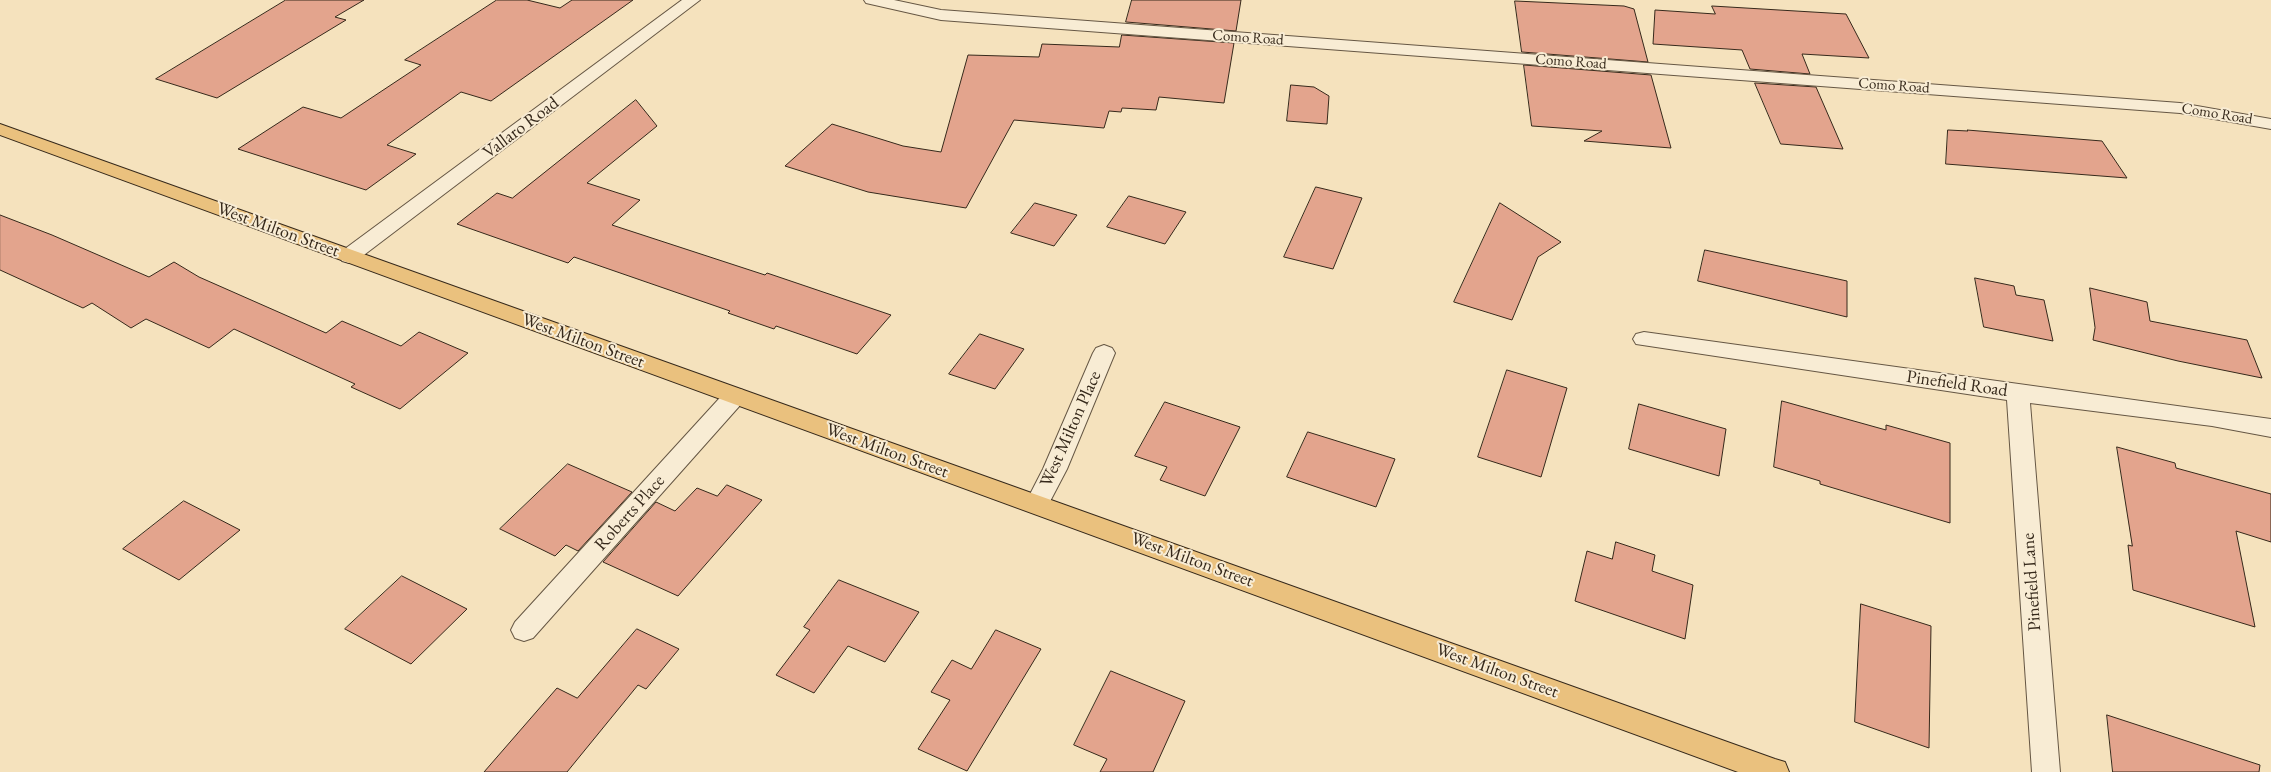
<!DOCTYPE html>
<html>
<head>
<meta charset="utf-8">
<style>
	body { margin:0 }
	canvas { display:block; background:#f5e2bd }
</style>
</head>
<body>
<canvas width="2271" height="772"></canvas>
<script>
const ctx = document.querySelector('canvas').getContext('2d');
ctx.lineJoin = 'round';
function fill(path, color) {
  ctx.fillStyle = color;
  ctx.fill(path, 'evenodd');
}
function trace(path, color, width, dash) {
  ctx.strokeStyle = color;
  ctx.lineWidth = width;
  ctx.lineCap = dash ? 'butt' : 'round';
  ctx.setLineDash(dash || []);
  ctx.stroke(path);
}
function label(font, color, halo, rows, align = 'center') {
  ctx.font = font + ' "EB Garamond",serif';
  ctx.lineWidth = 4;
  ctx.setLineDash([]);
  ctx.textBaseline = 'middle';
  ctx.strokeStyle = halo;
  ctx.fillStyle = color;
  for (const [text, x, y, turn = 0] of rows) {
    ctx.save();
    ctx.translate(x, y);
    ctx.rotate((+turn || 0) * Math.PI / 180);
    ctx.textAlign = isNaN(turn) ? turn : align;
    if (halo) ctx.strokeText(text, 0, 0);
    ctx.fillText(text, 0, 0);
    ctx.restore();
  }
}
const building = new Path2D(`
	M286,0H364L335,17L346,20L217,98L156,79Z
	M497,0H527L560,8L572,0H633L491,101L461,92L387,145L416,154L366,190L238,149L303,107L341,118L421,65L405,60Z
	M1132,0H1241L1236,31L1126,22Z
	M1515,1L1624,6L1634,9L1648,62L1522,52Z
	M1712,6L1846,14L1869,58L1802,54L1810,74L1750,69L1742,50L1653,44L1655,10L1715,14Z
	M1122,35L1234,43L1224,103L1159,97L1156,110L1122,108L1121,112L1109,111L1104,128L1014,120L966,208L868,192L785,166L832,124L903,146L941,152L968,55L1039,57L1042,44L1119,47Z
	M1524,65L1651,75L1671,148L1584,141L1602,131L1532,126Z
	M1755,83L1816,87L1843,149L1781,144Z
	M1291,85L1314,87L1329,96L1327,124L1287,121Z
	M636,100L657,126L587,183L640,200L612,225L765,275L767,273L891,315L857,354L776,326L774,329L728,313L730,311L574,257L568,263L457,224L497,193L512,198Z
	M1948,130L1968,131L1967,130L2102,141L2127,178L1946,164Z
	M1316,187L1362,198L1333,269L1284,257Z
	M1129,196L1186,212L1165,244L1107,227Z
	M1035,203L1077,215L1054,246L1011,233Z
	M1500,203L1561,242L1538,257L1512,320L1454,302Z
	M0,215L52,235L149,277L174,262L199,277L326,333L342,321L401,346L419,332L468,353L400,409L351,387L355,384L234,329L209,348L146,319L131,328L92,303L83,308L0,270Z
	M1705,250L1847,281V317L1698,281Z
	M1975,278L2014,286L2016,295L2044,300L2053,341L1984,327Z
	M2090,288L2147,302L2150,321L2247,340L2262,378L2178,361L2093,340L2095,328Z
	M980,334L1024,349L995,389L949,374Z
	M1507,370L1567,388L1541,477L1478,457Z
	M1782,401L1886,430V425L1950,443V523L1820,484V481L1774,467Z
	M1165,402L1240,427L1205,496L1160,480L1167,467L1135,456Z
	M1639,404L1726,429L1719,476L1629,449Z
	M1308,432L1395,459L1376,507L1287,477Z
	M2117,447L2175,463L2176,468L2271,494V542L2236,531L2255,627L2133,590L2128,545L2132,546Z
	M568,464L632,492L578,551L566,545L555,556L500,529Z
	M727,485L762,500L678,596L603,562L656,502L675,511L697,488L717,496Z
	M184,501L240,530L179,580L123,549Z
	M1616,542L1655,555L1652,571L1693,585L1685,639L1575,601L1587,551L1612,559Z
	M402,576L467,609L411,664L345,629Z
	M839,580L919,612L885,662L848,646L814,693L776,675L810,630L804,627Z
	M1861,604L1931,626L1929,748L1855,722Z
	M637,629L679,649L646,689L638,685L567,772H484L557,688L577,698Z
	M996,630L1041,649L967,771L918,749L950,700L931,692L952,660L971,669Z
	M1111,671L1185,701L1153,772H1100L1107,759L1074,745Z
	M2107,715L2260,765L2259,772H2113Z`);
const minor = new Path2D(`
	M682,0H700L356,261L349,263L342,261L339,256L342,251Z
	M864,0H894L941,10L2180,103L2271,119V129L2180,113L941,20L866,3Z
	M1644,332L2271,419V437L2212,426L2030,403L2060,772H2032L2007,400L1636,344L1633,339L1636,334Z
	M1104,345L1112,348L1115,353L1067,469L1045,511L1037,514L1029,511L1025,504L1043,469L1093,353L1096,348Z
	M735,388L743,390L746,396L743,402L533,638L524,641L515,638L511,630L515,622L727,390Z`);
const major = new Path2D(`
	M0,124L1775,759L1785,762L1789,772H1738L0,135Z`);
const farStreetnames = [
	["Como Road",1248,38,4],
	["Como Road",1571,62,4],
	["Como Road",1894,86,4],
	["Como Road",2217,114,9]
];
const streetNames = [
	["Vallaro Road",521,128,-37],
	["West Milton Street",278,230,20],
	["West Milton Street",583,341,20],
	["Pinefield Road",1957,384,8],
	["West Milton Place",1071,429,-66],
	["West Milton Street",887,451,20],
	["Roberts Place",630,513,-48],
	["West Milton Street",1192,560,20],
	["Pinefield Lane",2032,582,-94],
	["West Milton Street",1497,671,20]
];
fill(building, '#e3a48d');
trace(building, '#36291b', 1);
trace(minor, '#665744', 2);
trace(major, '#36291b', 2);
fill(minor, '#f8ecd4');
fill(major, '#eac17e');
label('15px', '#36291b', '#f8ecd4', farStreetnames);
label('18px', '#36291b', '#f8ecd4', streetNames);
</script>
</body>
</html>
